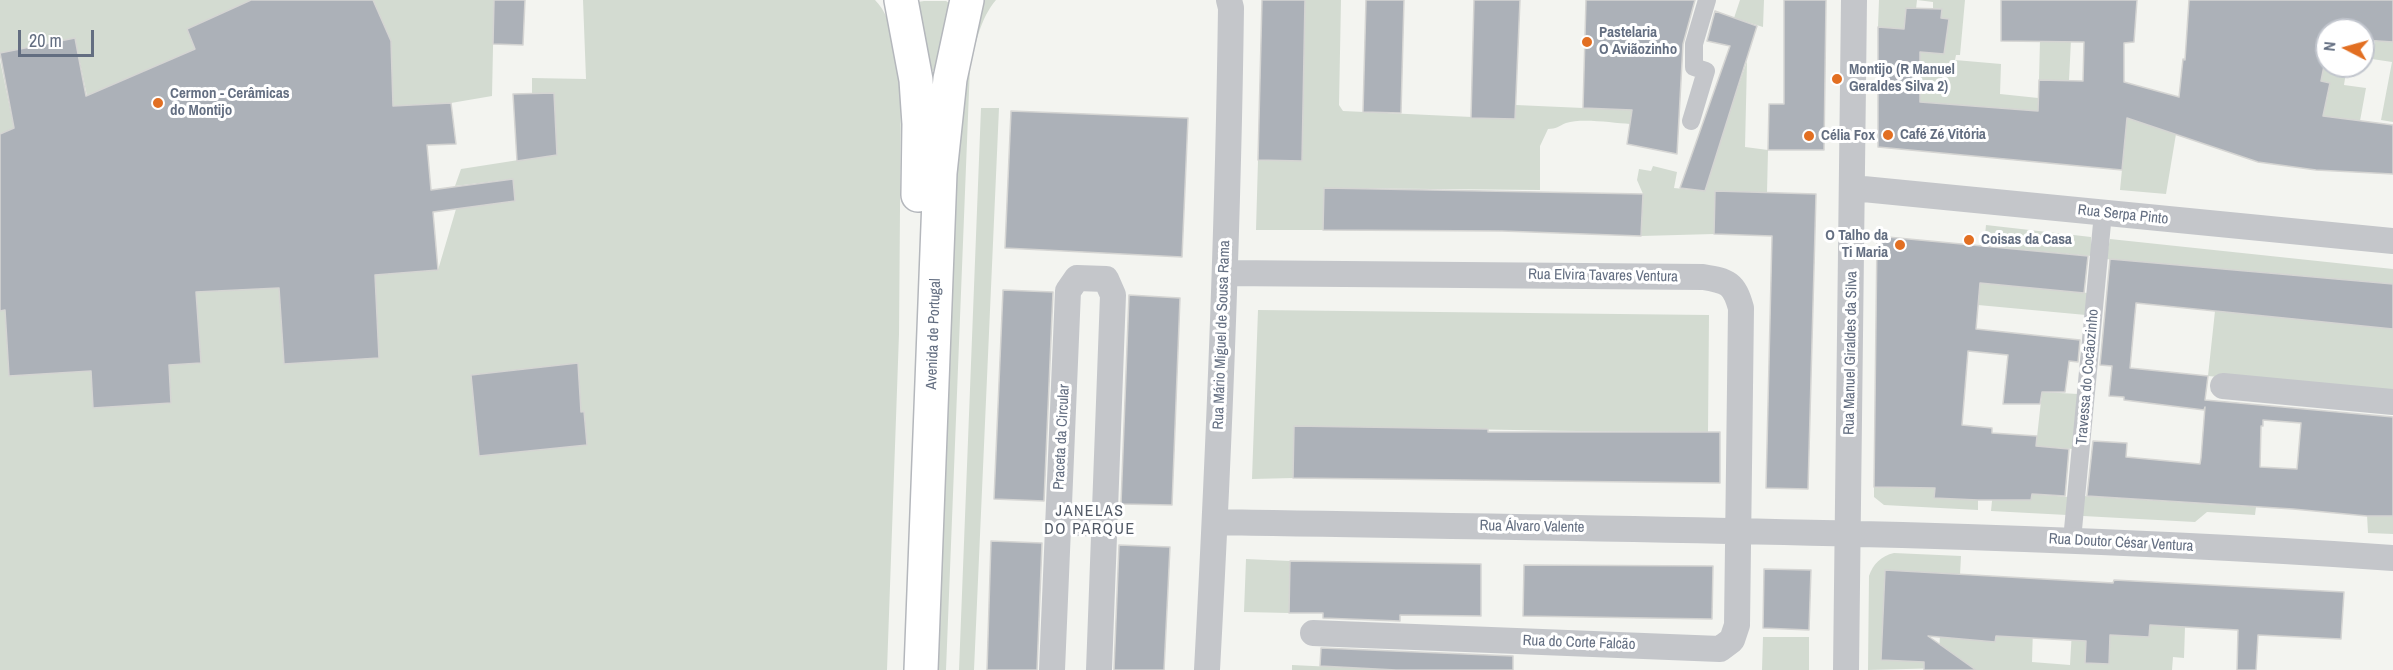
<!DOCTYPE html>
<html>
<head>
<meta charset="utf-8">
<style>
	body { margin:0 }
	#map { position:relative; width:2393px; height:670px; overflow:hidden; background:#f3f4f0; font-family:"Archivo Narrow",sans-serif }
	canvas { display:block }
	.north { position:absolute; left:2315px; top:18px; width:60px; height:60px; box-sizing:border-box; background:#fff; border:2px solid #c1c5cd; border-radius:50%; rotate:276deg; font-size:16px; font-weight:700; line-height:24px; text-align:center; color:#636e81 }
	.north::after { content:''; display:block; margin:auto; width:21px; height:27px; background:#e26f22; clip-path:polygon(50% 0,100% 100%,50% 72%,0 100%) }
	.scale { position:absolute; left:18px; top:30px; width:76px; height:27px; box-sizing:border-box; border:3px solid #636e81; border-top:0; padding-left:8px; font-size:18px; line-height:21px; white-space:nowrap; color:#636e81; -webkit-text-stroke:4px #fff; paint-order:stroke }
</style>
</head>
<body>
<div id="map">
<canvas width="2393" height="670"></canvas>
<div class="north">N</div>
<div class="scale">20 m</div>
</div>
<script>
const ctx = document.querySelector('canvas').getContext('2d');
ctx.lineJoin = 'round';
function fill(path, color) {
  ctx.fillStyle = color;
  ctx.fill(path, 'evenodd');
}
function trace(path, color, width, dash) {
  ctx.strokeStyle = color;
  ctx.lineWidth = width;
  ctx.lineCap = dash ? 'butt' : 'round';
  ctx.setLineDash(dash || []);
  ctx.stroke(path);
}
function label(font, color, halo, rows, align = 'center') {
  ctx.font = font + ' "Archivo Narrow",sans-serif';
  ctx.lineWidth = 6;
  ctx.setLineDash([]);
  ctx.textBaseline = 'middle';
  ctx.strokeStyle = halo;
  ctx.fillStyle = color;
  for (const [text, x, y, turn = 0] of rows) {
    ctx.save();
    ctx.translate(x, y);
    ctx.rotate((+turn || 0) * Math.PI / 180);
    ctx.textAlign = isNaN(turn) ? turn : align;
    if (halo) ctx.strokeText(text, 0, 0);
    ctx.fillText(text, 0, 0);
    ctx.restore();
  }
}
const green = new Path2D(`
	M0,0H251L187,29L195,49L87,96L75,39L0,53Z
	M373,0H494L492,96L451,103L393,106L391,41Z
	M583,0H875C895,20 897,58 901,85L899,334L887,670H0V311L5,310L9,375L201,363L190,217L215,291L279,288L284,364L379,358L375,275L438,270L456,209L515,201L512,179L455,186L461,169L557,154L554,94H532V78L586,79ZM578,363L579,382L473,393L472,375ZM584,412L587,445L479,455L476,422Z
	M985,0H996C980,19 976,43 970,66L946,670H931L951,156L982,4Z
	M1305,0H1341L1339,105L1343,111L1515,119L1516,105L1583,108L1665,32L1630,124C1613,123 1582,118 1566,123C1559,126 1556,129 1548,129L1540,146V190L1324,188L1323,230H1256L1258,160L1302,161Z
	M1740,0H1764L1763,27L1734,18Z
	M1879,0H1965L1960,55H1956L1955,60L2001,64L2000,94L2067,101L2066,124L1920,109V52L1944,54L1949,19L1941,18L1942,9L1933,8V2L1917,0L1916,9L1906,8L1904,29L1878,27Z
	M924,1H946L951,4L937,70L928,71L918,2Z
	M2377,30L2393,31V122L2381,120L2392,62L2372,59Z
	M2040,40H2071L2069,80H2039Z
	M2327,51V66H2347L2344,85L2366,88L2360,121L2328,170L2318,98L2327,99L2330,83L2321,81Z
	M0,60L14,128L0,134Z
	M1747,61L1745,147L1768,150L1767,193L1715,192L1714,234L1641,236L1643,194L1637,180L1639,169L1651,171L1653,166L1677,172L1674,188L1695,190L1698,174L1727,119Z
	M981,108H999L974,670H959Z
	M2127,118L2176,134L2166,194L2120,190Z
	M1986,225L2091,237V256L1984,246Z
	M2110,239L2393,269V284L2106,259Z
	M1980,283L2088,293L2086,315L1978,305Z
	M1258,310L1709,315L1708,432C1570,432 1432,428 1294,426L1293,478L1252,479Z
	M2215,311L2393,329V394L2208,376Z
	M2042,392L2078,394L2073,449L2036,446Z
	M1923,462L1936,463L1934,498L1978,500V510L1884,505L1874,497V487L1915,488Z
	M1993,491L2069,497L2067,515L1991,511Z
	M2083,496L2256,507L2255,515L2207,512L2195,522L2083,516Z
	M2367,515L2393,516V534L2368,533Z
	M1894,553L1961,556L1960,575L1885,571L1881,660L1908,620L1995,642L1996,636L2017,637L2018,627L2033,628L2032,662L2070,665L2072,630L2087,631L2086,663L2108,664L2110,635L2148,637L2150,625L2185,627L2184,658L2173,657L2172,670H1976L1939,654L1940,635L1921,633L1945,668L1868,670L1869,576C1873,564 1881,556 1894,553Z
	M1246,559L1290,561L1289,613L1244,612Z
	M1763,637H1809V670H1762Z
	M1292,665L1396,670H1292Z`);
const building = new Path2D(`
	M251,0H373L391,41L393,106L451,103L456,144L427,145L431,190L513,179L515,201L433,212L438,270L375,275L379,358L284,364L279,288L196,292L201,363L169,365L171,403L93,408L91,371L9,376L5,310L0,311V134L14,128L0,53L75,38L86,96L195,49L187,29Z
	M494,0H525L523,45L493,44Z
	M1262,0H1305L1302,161L1258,160Z
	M1366,0H1404L1401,113L1363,112Z
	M1474,0H1520L1515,119L1471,118Z
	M1586,0H1695L1683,44L1677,154L1627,144L1632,110L1583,108Z
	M1784,0H1826L1824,150H1768L1769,104H1784Z
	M2001,0H2137L2134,42L2124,43V82L2179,97L2183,59L2185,60L2189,0H2393V42L2363,40V30H2327V51L2321,81L2330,83L2323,116L2393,125V174L2316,170L2258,162L2127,118L2122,170L1878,147V27L1904,29L1906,8L1942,9L1941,18L1949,19L1944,54L1920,52V102L2038,111L2039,80L2083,81L2084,42L2001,41Z
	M1715,11L1757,26L1705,191L1680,188L1730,46L1707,41Z
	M554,93L557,155L517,161L513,94Z
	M1011,111L1188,118L1182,257L1005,248Z
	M1324,188L1643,194L1641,236L1502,231L1323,230Z
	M1715,191L1816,194L1808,489L1766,488L1772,236L1714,234Z
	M1877,236L2088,256L2084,293L1980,283L1976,329L2080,340L2078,362L2069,361L2065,392H2042L2040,404H2003L2008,355L1968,351L1962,425L1992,428V433L2037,436L2036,446L2069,449L2065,496L2032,494L2031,500H1978L1934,498L1935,488L1874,487Z
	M2110,259L2393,284V329L2136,303L2130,368L2208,376L2205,400L2393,417V516H2367L2293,509L2087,496L2093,441L2127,443L2126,457L2200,464L2201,458L2205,407L2204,410L2124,400V397L2109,396L2112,366L2100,365ZM2263,420L2301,423L2297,469L2260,467L2261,426H2263Z
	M1003,290L1053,292L1044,501L994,499Z
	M1129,295L1180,298L1172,505L1121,504Z
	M578,363L581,412L584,411L587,445L479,456L471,375Z
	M1294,426L1488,429V432H1720V483L1293,478Z
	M991,541L1042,543L1037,670H987Z
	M1119,545L1170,547L1164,670H1114Z
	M1290,561L1481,564V616L1400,615V621L1323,618V613H1289Z
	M1524,565L1713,566L1712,619L1523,616Z
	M1764,569L1811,570L1809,630L1763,628Z
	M1885,570L2113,583L2114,580L2344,592L2341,639L2258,635L2256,670H2237L2238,630L2150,625L2149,637L2110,635L2109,664L2085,663L2086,641L1996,636L1995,642L1928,636L1976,670H1924V662L1881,660Z
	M1321,648L1513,656V670H1396L1320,666Z`);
const pedestrian = new Path2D(`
	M1691,121L1706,71L1694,67V44L1707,0
	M2072,540L2103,213`);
const minor = new Path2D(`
	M1853,188L2393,241
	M1225,273L1703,277C1728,281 1734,283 1741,308L1737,625L1732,640L1720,649L1313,633
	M2223,386L2393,402
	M1058,522L1105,524
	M1215,522C1608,529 2001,531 2393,558
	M1052,670L1068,291L1077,278L1106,279L1113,295L1099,670
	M1207,670C1219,450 1228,229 1231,8L1229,0
	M1846,670L1854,0`);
const primary = new Path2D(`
	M901,0L916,80L919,124L918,195
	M921,670L940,173L950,79L967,0`);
const markers = [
	[1587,42,6,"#e26f22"],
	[1837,79,6,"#e26f22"],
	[158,103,6,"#e26f22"],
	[1888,135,6,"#e26f22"],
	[1809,136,6,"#e26f22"],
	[1969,240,6,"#e26f22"],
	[1900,245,6,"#e26f22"]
];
const poiNames = [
	["Pastelaria",1599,33],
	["O Aviãozinho",1599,50],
	["Montijo (R Manuel",1849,70],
	["Geraldes Silva 2)",1849,87],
	["Cermon - Cerâmicas",170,94],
	["do Montijo",170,111],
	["Café Zé Vitória",1900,135],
	["Célia Fox",1821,136],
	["O Talho da",1888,236,"right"],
	["Ti Maria",1888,253,"right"],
	["Coisas da Casa",1981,240]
];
const streetNames = [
	["Rua Serpa Pinto",2123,215,6],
	["Rua Elvira Tavares Ventura",1603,276,1],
	["Avenida de Portugal",934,334,-88],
	["Rua Mário Miguel de Sousa Rama",1222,335,-88],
	["Rua Manuel Giraldes da Silva",1851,353,-89],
	["Travessa do Cocãozinho",2088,377,-85],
	["Praceta da Circular",1062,437,-87],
	["Rua Álvaro Valente",1532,527,1],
	["Rua Doutor César Ventura",2121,543,3],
	["Rua do Corte Falcão",1579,643,2]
];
const neighbourhoodNames = [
	["JANELAS",1090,512],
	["DO PARQUE",1090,530]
];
fill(green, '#d3dbd1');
fill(building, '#acb1b8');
trace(building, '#d5d5d3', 1.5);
trace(primary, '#b4b7bc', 36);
trace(pedestrian, '#c4c6ca', 18);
trace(minor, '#c4c6ca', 26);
trace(primary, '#fff', 33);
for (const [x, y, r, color] of markers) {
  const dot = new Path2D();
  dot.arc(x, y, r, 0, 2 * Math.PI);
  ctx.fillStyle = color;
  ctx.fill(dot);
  trace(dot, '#fff', 2);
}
label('bold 15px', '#636e81', '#fff', poiNames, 'left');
label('15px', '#636e81', '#fff', streetNames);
ctx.letterSpacing = '1.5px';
label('16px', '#515966', '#fff', neighbourhoodNames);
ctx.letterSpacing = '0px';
</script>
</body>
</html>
